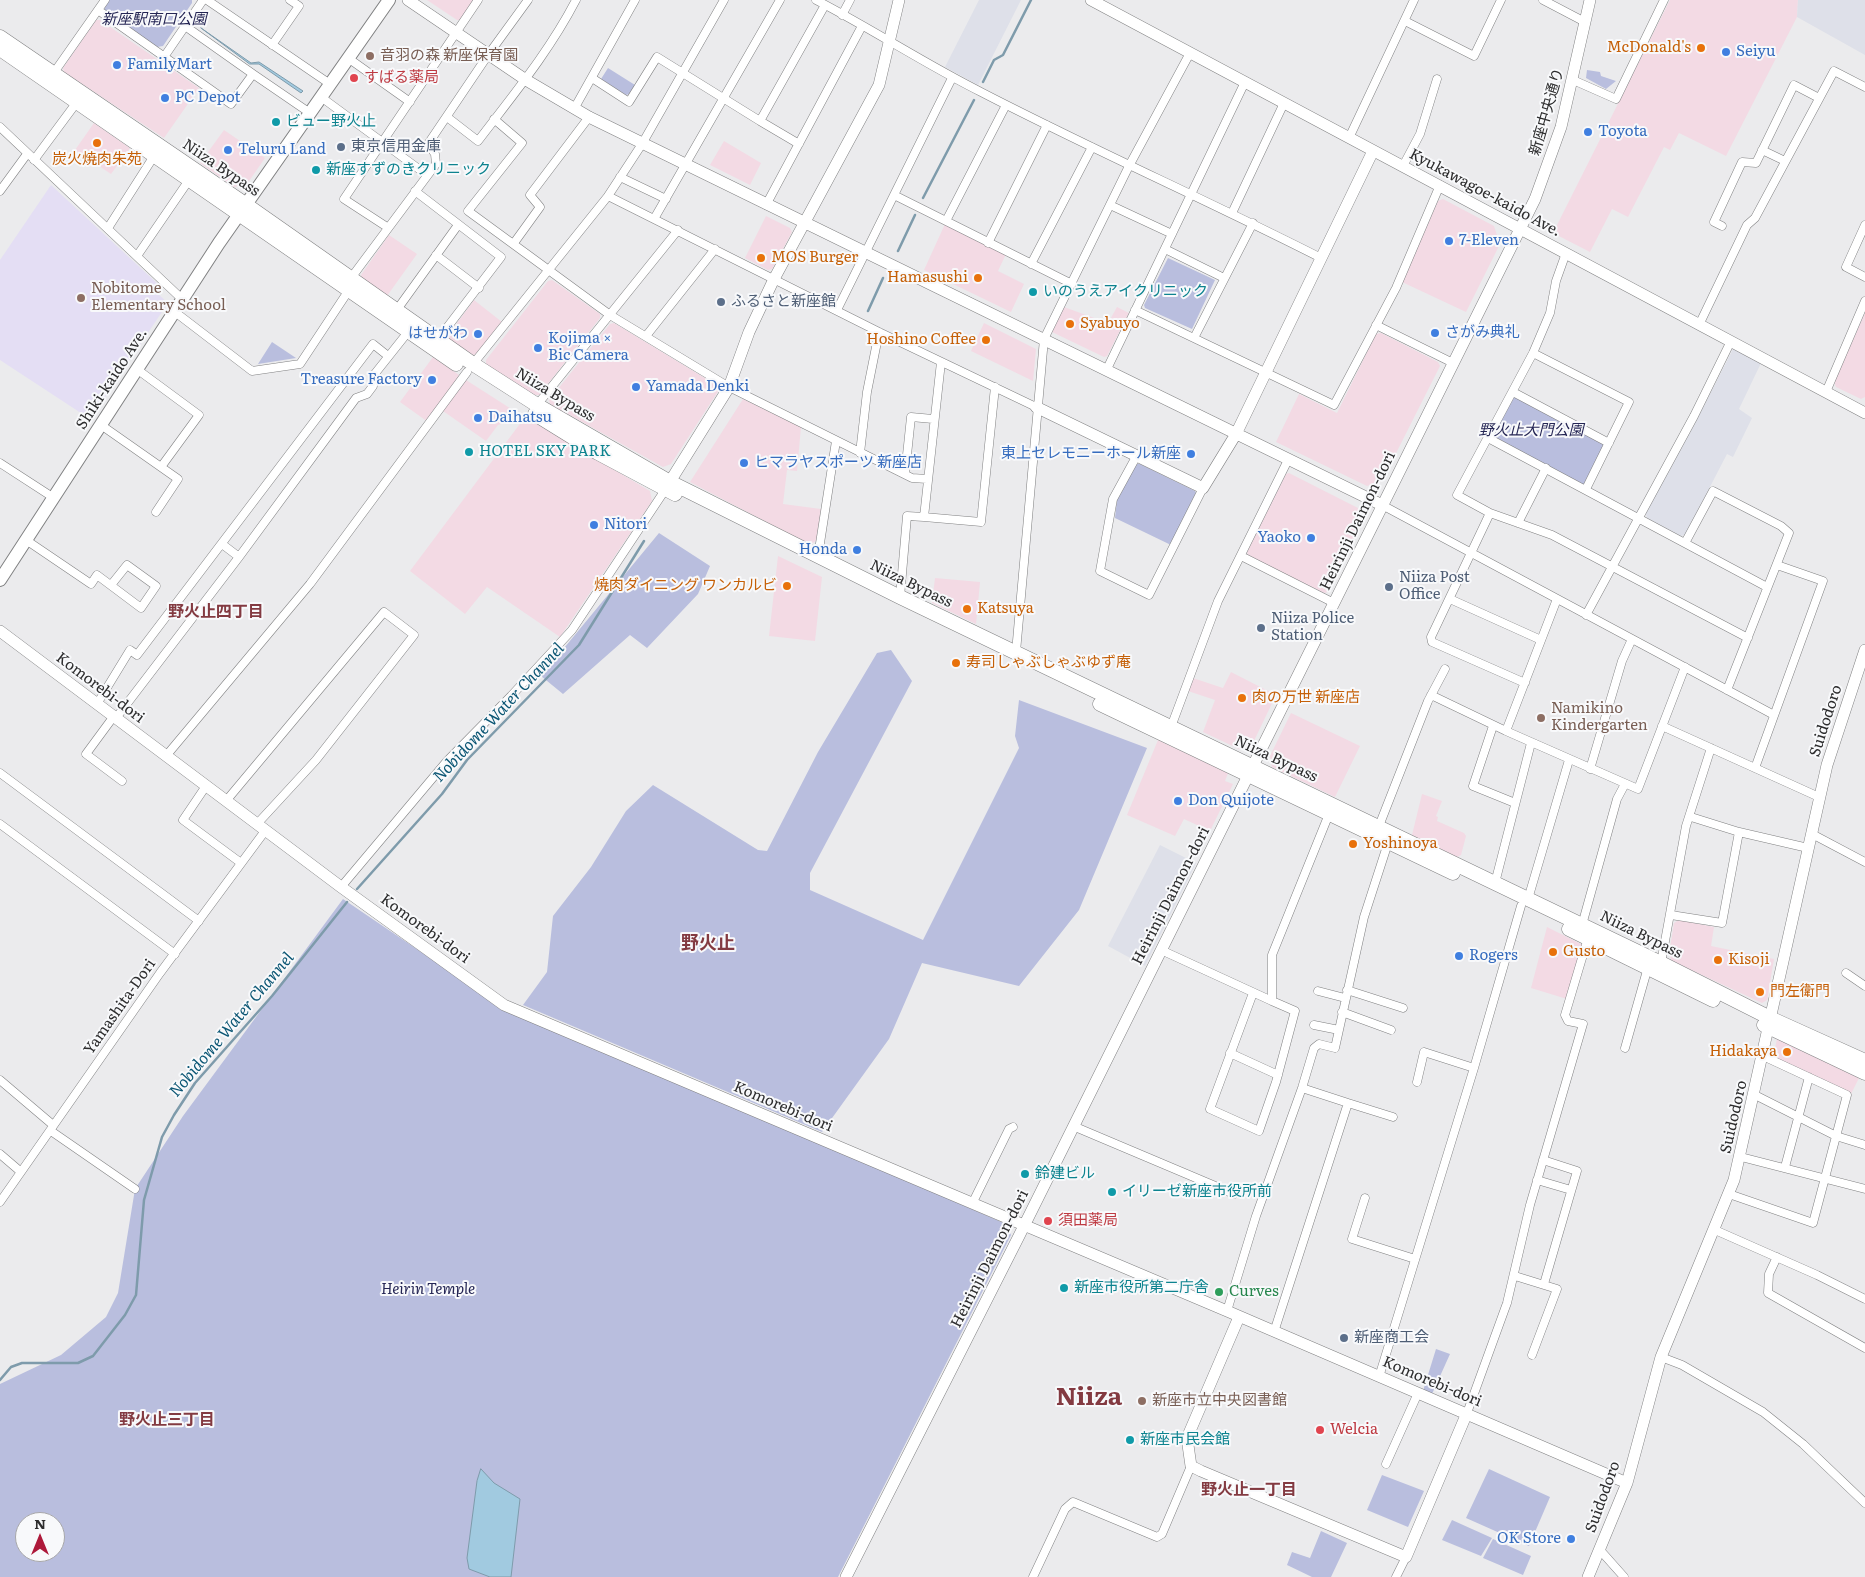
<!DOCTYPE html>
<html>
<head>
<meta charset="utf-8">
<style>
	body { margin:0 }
	#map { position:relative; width:1865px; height:1577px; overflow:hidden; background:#ebebed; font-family:Literata,serif }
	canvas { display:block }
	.north { position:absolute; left:15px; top:1512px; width:50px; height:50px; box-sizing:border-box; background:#f8f9fb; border:1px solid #a7a7a9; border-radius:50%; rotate:0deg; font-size:14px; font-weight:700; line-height:20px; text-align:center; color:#2d2d2e }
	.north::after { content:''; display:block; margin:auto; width:18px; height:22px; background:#ad193a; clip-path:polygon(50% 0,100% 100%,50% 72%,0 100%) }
</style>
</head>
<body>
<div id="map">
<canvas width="1865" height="1577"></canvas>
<div class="north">N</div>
</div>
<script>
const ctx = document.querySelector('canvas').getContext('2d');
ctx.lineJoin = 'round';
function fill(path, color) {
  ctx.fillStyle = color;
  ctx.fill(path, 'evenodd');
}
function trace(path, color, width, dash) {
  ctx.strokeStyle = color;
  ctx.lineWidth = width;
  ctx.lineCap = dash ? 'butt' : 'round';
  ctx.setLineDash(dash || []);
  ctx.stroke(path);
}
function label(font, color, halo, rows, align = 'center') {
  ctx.font = font + ' Literata,"Noto Sans JP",serif';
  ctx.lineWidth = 4;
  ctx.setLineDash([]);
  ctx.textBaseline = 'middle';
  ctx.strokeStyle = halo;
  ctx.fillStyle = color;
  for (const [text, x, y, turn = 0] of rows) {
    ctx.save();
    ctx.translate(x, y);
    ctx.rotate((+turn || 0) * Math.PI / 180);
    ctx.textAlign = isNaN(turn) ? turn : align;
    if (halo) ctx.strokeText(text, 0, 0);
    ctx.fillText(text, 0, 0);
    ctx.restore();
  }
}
const commercial = new Path2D(`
	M427,0H474L461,20H457Z
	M1670,0H1798L1797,17L1726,156L1679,133L1670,150L1664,147L1628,217L1612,209L1590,252L1553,233Z
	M96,20H100L199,88L164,138L64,72L63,68Z
	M94,123L130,148L111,174L75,150Z
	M224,130L265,158L247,184L234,187L200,163Z
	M724,141L761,163L750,185L710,165Z
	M1443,199L1494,226L1500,244L1466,312L1402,282L1438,201Z
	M766,216L790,228L792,232L772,269L768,270L745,258Z
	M945,224L1006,254L998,271L1024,284L1011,312L924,270Z
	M389,235L417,254L387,296L362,279L361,275Z
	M552,280L600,314V318L539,395H535L486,364V360L548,281Z
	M474,300L502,322L477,354L473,355L449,339V334Z
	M1064,307L1108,323L1117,307L1129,313L1107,356L1104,357L1052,332Z
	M1865,313V397L1861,399L1836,387L1834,382Z
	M614,323L718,386L719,390L671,464L663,467L550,404L549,400L610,324Z
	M984,323L1036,349L1033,381L971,351Z
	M1381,333L1438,362L1440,366L1382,481L1367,486L1276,442L1299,394L1337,413L1376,334Z
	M433,357L462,377L428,422L400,402Z
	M466,380L516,412L510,421L498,425L486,441L443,411Z
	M743,399L801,427L797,471L787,470L783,504L821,509L817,540L810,545L690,482Z
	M525,417L650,491L652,501L560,637L487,587L465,614L410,571Z
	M1289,473L1358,508L1363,521L1328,592L1324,593L1248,556L1247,552L1286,474Z
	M778,556L822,577L815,641L769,636Z
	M935,578L980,582L976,624L932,603Z
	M1231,672L1276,695L1252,745L1239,749L1203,732L1215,700L1188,691L1193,678L1223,688Z
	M1291,713L1360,746L1335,797L1272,767L1270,756Z
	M1158,740L1228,773L1225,781L1233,784L1210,831L1184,819L1175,836L1127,815Z
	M1422,794L1442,801L1436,816L1438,817L1437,821L1464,833L1466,836L1461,855L1457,857L1412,835Z
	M1679,920L1714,927L1711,946L1774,959L1767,1000L1762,1003L1672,961L1669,954L1674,923Z
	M1547,927L1583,945L1567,999L1531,988Z
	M1777,1039L1859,1078L1851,1094L1773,1058Z`);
const built = new Path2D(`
	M979,0H1021L978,85L945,67Z
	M1798,0H1865V55L1797,17Z
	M1733,349L1761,363L1739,409L1752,418L1733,457L1727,454L1685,535L1681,536L1647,518L1646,513L1691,431Z
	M1160,845L1196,863L1145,966L1108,946Z`);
const education = new Path2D(`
	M51,185L160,286L157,293L168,303L90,419L0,360V260Z`);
const green = new Path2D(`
	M108,0H192V3L163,46L157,47L105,11L104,7Z
	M608,68L635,85L629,94L626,95L601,79Z
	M1587,70L1600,72L1601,76L1616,81L1606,89L1586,78Z
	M1168,258L1215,280L1192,329L1145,308L1144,305Z
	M272,342L296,358L258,364Z
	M1513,392L1609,443L1586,489L1488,438Z
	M1136,464H1140L1195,491L1197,495L1171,545L1115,518L1117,499Z
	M659,533L710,566L698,594L647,648L630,635L563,694L541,676Z
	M891,650L912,681L810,873V890L923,940L1019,748L1015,736L1019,700L1147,748L1079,910L1019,986L922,963L889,1039L822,1132L523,1005L547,972L553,916L591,867L626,811L653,785L758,850L767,851L818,752L877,653Z
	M343,899L511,1013L716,1097L1006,1224L1011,1235L838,1577H0V1384L61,1355L106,1317L118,1293L135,1189L183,1116ZM25,1522H55V1552H25Z
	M1436,1349L1450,1354L1432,1394L1423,1391Z
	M1489,1469L1550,1497L1529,1546L1466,1518Z
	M1382,1475L1424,1491L1408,1527L1367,1510Z
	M1452,1520L1492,1538L1481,1556L1442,1540Z
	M1321,1531L1347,1543L1331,1577H1312L1287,1565L1292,1552L1310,1558Z
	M1493,1539L1531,1556L1523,1575L1483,1558Z`);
const water = new Path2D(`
	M201,28L251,63L259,62L303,91L301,93L259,64H250Z
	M481,1469L494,1483L520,1499L511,1577H490L469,1569L467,1558L477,1481Z`);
const stream = new Path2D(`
	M983,82L994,60L1003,55L1031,0
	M923,198L974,100
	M898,251L915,215
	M868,311L883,278
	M357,889L442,794L467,760L579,645L644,541
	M0,1380L11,1367L22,1363H78L93,1356L125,1315L136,1295L144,1200L162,1137L174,1115L195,1083L272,996L347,902`);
const street = new Path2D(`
	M207,0L330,84
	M816,0C872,29 925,64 981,92C1093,150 1209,201 1321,258
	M1543,0L1585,22
	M98,10L231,104L253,74L310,113
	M842,15L850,0
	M1405,21L1474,56L1501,0
	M185,26L253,74
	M272,45L299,6L290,0
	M164,57L203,0
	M348,58L410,102
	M53,74L105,0
	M592,78L629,102L657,57L760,121L825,5
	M1573,80L1616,99L1664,0
	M321,97L427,175
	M574,109L635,0
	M447,117L478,141C513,95 549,52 576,0
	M494,119L522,143L468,211L610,315L729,387L912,478L927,479
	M760,121L799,144
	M0,127L183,300
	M1349,138L1414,0
	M1762,150L1785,161
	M34,160L77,102
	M1403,166L1420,134L1437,79
	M620,177L666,199
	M0,191L27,154
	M415,191L501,257L436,342
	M894,195L1072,284
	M608,196L879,332L1036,407
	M766,205L862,26
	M1110,205L1172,234
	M1232,213L1284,103
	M654,219L780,0
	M946,221L1006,105
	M1865,225L1846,267L1865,277
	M1722,226L1714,222L1742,162L1756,163L1794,85L1819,98
	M387,227L344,199L478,0
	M108,228L154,156
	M514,243L540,207L530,195L589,117
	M988,243L1047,125
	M1165,249L1224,278
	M436,255L479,288
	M137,256L189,180
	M1031,264L1092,147
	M351,278L436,164L435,154L428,144L488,55L528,0
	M837,310L952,78
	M1135,310L1334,405L1396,288L1440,185
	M396,311L458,225
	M175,312L252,371L300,364L349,290
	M1376,325L1453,363
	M1699,325L1747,225L1755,218L1834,71L1865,87
	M646,336L715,249
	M1194,338L1253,223
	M1533,353L1629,402L1586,489
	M473,364L608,196L642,144L724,0
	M138,370L199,415L161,467
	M1106,371L1245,82
	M1513,392L1609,443
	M1826,392L1865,301
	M537,405L678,230
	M101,425L178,479L156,512
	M1488,438L1767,587
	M860,453L867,392L879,332
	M1136,457L1113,499L1100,571L1149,595L1203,488
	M0,463L54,498
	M905,474L911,417L933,419
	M1382,505L1774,715
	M1490,513L1552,535L1748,638
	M924,517L981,522L995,387
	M1518,523L1546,468
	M26,540L91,584L97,575L141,608L156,586L127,565L111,585
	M1685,543L1713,491L1781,526L1789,533L1727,690
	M222,544L239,557
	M818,556L836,441
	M1241,556L1334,603
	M900,597L907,516L924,517L941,362
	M1450,599L1541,640
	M1557,599L1506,731L1638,789L1685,667
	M1586,615L1694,416L1731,341
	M1016,652L1044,339L1129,166L1190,53
	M1525,683L1432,642L1431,637L1490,513L1457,495L1533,353L1550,313L1556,281L1566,253
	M1431,695L1506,731
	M97,704L130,650L137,655L373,344L388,356
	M114,716L86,754L122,781
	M116,718L239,557L356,398L367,394L373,386V376L408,332
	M1493,726L1473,786L1515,803
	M1662,726L1819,797
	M1171,727L1218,601L1288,460
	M166,756L310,584L467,372
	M1755,768L1823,581L1777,565
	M1590,769L1622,661L1632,639
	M0,773L199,921
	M206,786L183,820L241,863
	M226,801L384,612L414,635L316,760L257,824
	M1691,817L1739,832L1808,848
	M0,824L175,954
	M1379,826L1428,701L1445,669
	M1812,834L1865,862
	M1495,883L1531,743
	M341,887L447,761L511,696L572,630L665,490
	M1528,899L1569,760
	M1671,915L1722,923L1739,832
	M1582,925L1617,799L1625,784
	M1161,950L1272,1001V955L1329,814
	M1661,963L1686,826L1711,748
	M1846,973L1865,986
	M1347,990L1403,1008
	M1318,991L1345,998
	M1253,993L1210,1109L1259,1131L1276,1082L1295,1011L1272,1001
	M1342,1012L1391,1030
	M1314,1025L1339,1030
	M1625,1048L1648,967
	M1230,1053L1278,1075
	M0,1080L53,1125
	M1417,1082L1424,1052L1474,1068
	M1302,1088L1348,1103
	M1755,1095L1836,1136L1865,1145
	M1073,1126L1234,1194
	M51,1131L135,1189
	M0,1154L21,1172
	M1741,1157L1865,1189
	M1543,1160L1577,1171L1544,1284
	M1785,1167L1809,1077
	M1537,1180L1571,1190
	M1729,1194L1813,1223L1847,1095L1763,1056
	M1365,1198L1352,1239L1415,1259
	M0,1202L160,973L265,831
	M972,1204L1009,1129L1013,1127
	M1715,1230L1817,1275L1865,1299
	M1777,1257L1769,1274L1768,1293L1865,1348
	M1515,1276L1557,1289L1532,1355
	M1227,1311L1256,1216L1302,1088L1314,1048L1319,1044L1335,1048L1364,917L1388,843
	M1274,1332L1348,1103L1393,1117
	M1661,1357L1682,1365L1763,1412L1803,1444L1865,1503
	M1379,1377L1474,1068L1521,906
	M1467,1413L1507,1303L1530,1205L1583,1024L1568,1021L1565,1015L1588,938
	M1386,1464L1418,1393
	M1600,1550L1624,1577
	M1033,1577L1065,1509L1073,1502L1157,1537L1162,1534L1191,1466
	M1396,1577L1406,1557`);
const secondary = new Path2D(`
	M408,0L526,80L589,117L1382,505
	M1091,0L1865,413
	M1036,407L1203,488L1236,434L1373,151
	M666,488L729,387L749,332L774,279L879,85L899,0
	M0,631L341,887L504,1005L1227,1311L1627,1483
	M1239,1317L1187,1438L1191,1466L1201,1471L1406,1557L1467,1413
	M846,1577L1019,1236L1535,199L1561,127L1590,0
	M1588,1577L1627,1483L1661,1357L1734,1180L1827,765L1865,650`);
const primary = new Path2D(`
	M0,580L219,243L389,0`);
const highway = new Path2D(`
	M0,37L245,204L473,364L537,405L670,482L900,597L1661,963L1772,1019L1865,1061
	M0,49L456,364
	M535,414L598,453L675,494
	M1100,704L1453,873
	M1569,929L1713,1000
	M1764,1025L1865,1073`);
const markers = [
	[1701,48,5,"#e8710a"],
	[1726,52,5,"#3f7fe0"],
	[370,56,5,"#8d6e63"],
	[117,65,5,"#3f7fe0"],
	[354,78,5,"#e0444e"],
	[165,98,5,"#3f7fe0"],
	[276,122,5,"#0f9aa8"],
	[1588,132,5,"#3f7fe0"],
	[97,143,5,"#e8710a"],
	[341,147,5,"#5c6f8a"],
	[228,150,5,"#3f7fe0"],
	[316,170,5,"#0f9aa8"],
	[1449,241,5,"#3f7fe0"],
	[761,258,5,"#e8710a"],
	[978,278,5,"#e8710a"],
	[1033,292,5,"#0f9aa8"],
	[81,298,5,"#8d6e63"],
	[721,302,5,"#5c6f8a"],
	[1070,324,5,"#e8710a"],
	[1435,333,5,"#3f7fe0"],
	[478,334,5,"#3f7fe0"],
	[986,340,5,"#e8710a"],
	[538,348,5,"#3f7fe0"],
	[432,380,5,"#3f7fe0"],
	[636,387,5,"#3f7fe0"],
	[478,418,5,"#3f7fe0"],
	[469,452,5,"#0f9aa8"],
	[1191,454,5,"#3f7fe0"],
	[744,463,5,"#3f7fe0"],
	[594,525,5,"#3f7fe0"],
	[1311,538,5,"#3f7fe0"],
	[857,550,5,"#3f7fe0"],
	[787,586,5,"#e8710a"],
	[1389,587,5,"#5c6f8a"],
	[967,609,5,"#e8710a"],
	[1261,628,5,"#5c6f8a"],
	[956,663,5,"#e8710a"],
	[1242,698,5,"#e8710a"],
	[1541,718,5,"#8d6e63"],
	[1178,801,5,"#3f7fe0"],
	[1353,844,5,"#e8710a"],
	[1553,952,5,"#e8710a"],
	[1459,956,5,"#3f7fe0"],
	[1718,960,5,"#e8710a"],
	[1760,992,5,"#e8710a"],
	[1787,1052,5,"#e8710a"],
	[1025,1174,5,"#0f9aa8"],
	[1112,1192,5,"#0f9aa8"],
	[1048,1221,5,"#e0444e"],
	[1064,1288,5,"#0f9aa8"],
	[1219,1292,5,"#2e9e5b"],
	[1344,1338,5,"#5c6f8a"],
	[1142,1401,5,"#8d6e63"],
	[1320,1430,5,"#e0444e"],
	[1130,1440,5,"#0f9aa8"],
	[1571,1539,5,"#3f7fe0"]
];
const parkNames = [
	["新座駅南口公園",154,20],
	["野火止大門公園",1531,431],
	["Heirin Temple",428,1290]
];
const foodNames = [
	["McDonald's",1691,48,"right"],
	["炭火焼肉朱苑",97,160,"center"],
	["MOS Burger",771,258],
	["Hamasushi",968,278,"right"],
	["Syabuyo",1080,324],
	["Hoshino Coffee",976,340,"right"],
	["焼肉ダイニング ワンカルビ",777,586,"right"],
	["Katsuya",977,609],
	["寿司しゃぶしゃぶゆず庵",966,663],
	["肉の万世 新座店",1252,698],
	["Yoshinoya",1363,844],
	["Gusto",1563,952],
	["Kisoji",1728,960],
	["門左衛門",1770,992],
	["Hidakaya",1777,1052,"right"]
];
const shopNames = [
	["Seiyu",1736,52],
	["FamilyMart",127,65],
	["PC Depot",175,98],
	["Toyota",1598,132],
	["Teluru Land",238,150],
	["7-Eleven",1459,241],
	["さがみ典礼",1445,333],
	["はせがわ",468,334,"right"],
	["Kojima ×",548,339],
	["Bic Camera",548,356],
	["Treasure Factory",422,380,"right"],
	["Yamada Denki",646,387],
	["Daihatsu",488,418],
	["東上セレモニーホール新座",1181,454,"right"],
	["ヒマラヤスポーツ 新座店",754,463],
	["Nitori",604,525],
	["Yaoko",1301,538,"right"],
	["Honda",847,550,"right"],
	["Don Quijote",1188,801],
	["Rogers",1469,956],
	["OK Store",1561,1539,"right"]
];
const educationNames = [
	["音羽の森 新座保育園",380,56],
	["Nobitome",91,289],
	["Elementary School",91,306],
	["Namikino",1551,709],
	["Kindergarten",1551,726],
	["新座市立中央図書館",1152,1401]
];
const healthNames = [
	["すばる薬局",364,78],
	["須田薬局",1058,1221],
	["Welcia",1330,1430]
];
const streetNames = [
	["新座中央通り",1547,112,-74],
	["Niiza Bypass",221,168,34],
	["Kyukawagoe-kaido Ave.",1485,193,28],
	["Shiki-kaido Ave.",112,379,-57],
	["Niiza Bypass",555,395,31],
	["Heirinji Daimon-dori",1358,521,-64],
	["Niiza Bypass",911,584,26],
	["Komorebi-dori",100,688,37],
	["Suidodoro",1826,721,-72],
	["Niiza Bypass",1276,759,25],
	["Heirinji Daimon-dori",1171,896,-63],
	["Komorebi-dori",425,929,36],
	["Niiza Bypass",1641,935,26],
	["Yamashita-Dori",120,1007,-55],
	["Komorebi-dori",783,1107,23],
	["Suidodoro",1734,1117,-77],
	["Heirinji Daimon-dori",990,1259,-63],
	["Komorebi-dori",1432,1382,23],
	["Suidodoro",1603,1497,-70]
];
const cultureNames = [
	["ビュー野火止",286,122],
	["新座すずのきクリニック",326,170],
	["いのうえアイクリニック",1043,292],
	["HOTEL SKY PARK",479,452],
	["鈴建ビル",1035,1174],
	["イリーゼ新座市役所前",1122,1192],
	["新座市役所第二庁舎",1074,1288],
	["新座市民会館",1140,1440]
];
const serviceNames = [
	["東京信用金庫",351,147],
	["ふるさと新座館",731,302],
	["Niiza Post",1399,578],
	["Office",1399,595],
	["Niiza Police",1271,619],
	["Station",1271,636],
	["新座商工会",1354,1338]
];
const leisureNames = [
	["Curves",1229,1292]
];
const neighbourhoodNames = [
	["野火止四丁目",216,612],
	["野火止三丁目",167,1420],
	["野火止一丁目",1249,1490]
];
const waterNames = [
	["Nobidome Water Channel",499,713,-47],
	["Nobidome Water Channel",232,1025,-50]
];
const quarterNames = [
	["野火止",708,944]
];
const townNames = [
	["Niiza",1089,1398]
];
fill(commercial, '#f3dae4');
fill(built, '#dee0e9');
fill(education, '#e4def4');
fill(green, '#b9bede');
fill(water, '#a1cae0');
trace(water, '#7e9bab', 1);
trace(stream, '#7e9bab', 2.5);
trace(street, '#808182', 9);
trace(secondary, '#808182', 12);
trace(primary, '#808182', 14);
trace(highway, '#808182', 15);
trace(street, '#fff', 8);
trace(secondary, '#fff', 11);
trace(primary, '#fff', 12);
trace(highway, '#fff', 14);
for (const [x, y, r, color] of markers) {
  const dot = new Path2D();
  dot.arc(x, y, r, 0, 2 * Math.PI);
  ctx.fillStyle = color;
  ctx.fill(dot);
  trace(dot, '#f8f9fb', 2);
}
label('italic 15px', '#242554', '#f8f9fb', parkNames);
label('15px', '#c56008', '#f8f9fb', foodNames, 'left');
label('15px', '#366cbe', '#f8f9fb', shopNames, 'left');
label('15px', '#785e54', '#f8f9fb', educationNames, 'left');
label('15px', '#be3a42', '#f8f9fb', healthNames, 'left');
label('15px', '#2d2d2e', '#f8f9fb', streetNames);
label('15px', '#0d838f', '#f8f9fb', cultureNames, 'left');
label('15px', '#4e5e75', '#f8f9fb', serviceNames, 'left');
label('15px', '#27864d', '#f8f9fb', leisureNames, 'left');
label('bold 16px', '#833a41', '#f8f9fb', neighbourhoodNames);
label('italic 16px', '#0b5674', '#f8f9fb', waterNames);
label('bold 18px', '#833a41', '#f8f9fb', quarterNames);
label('bold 25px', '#833a41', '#f8f9fb', townNames);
</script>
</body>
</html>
